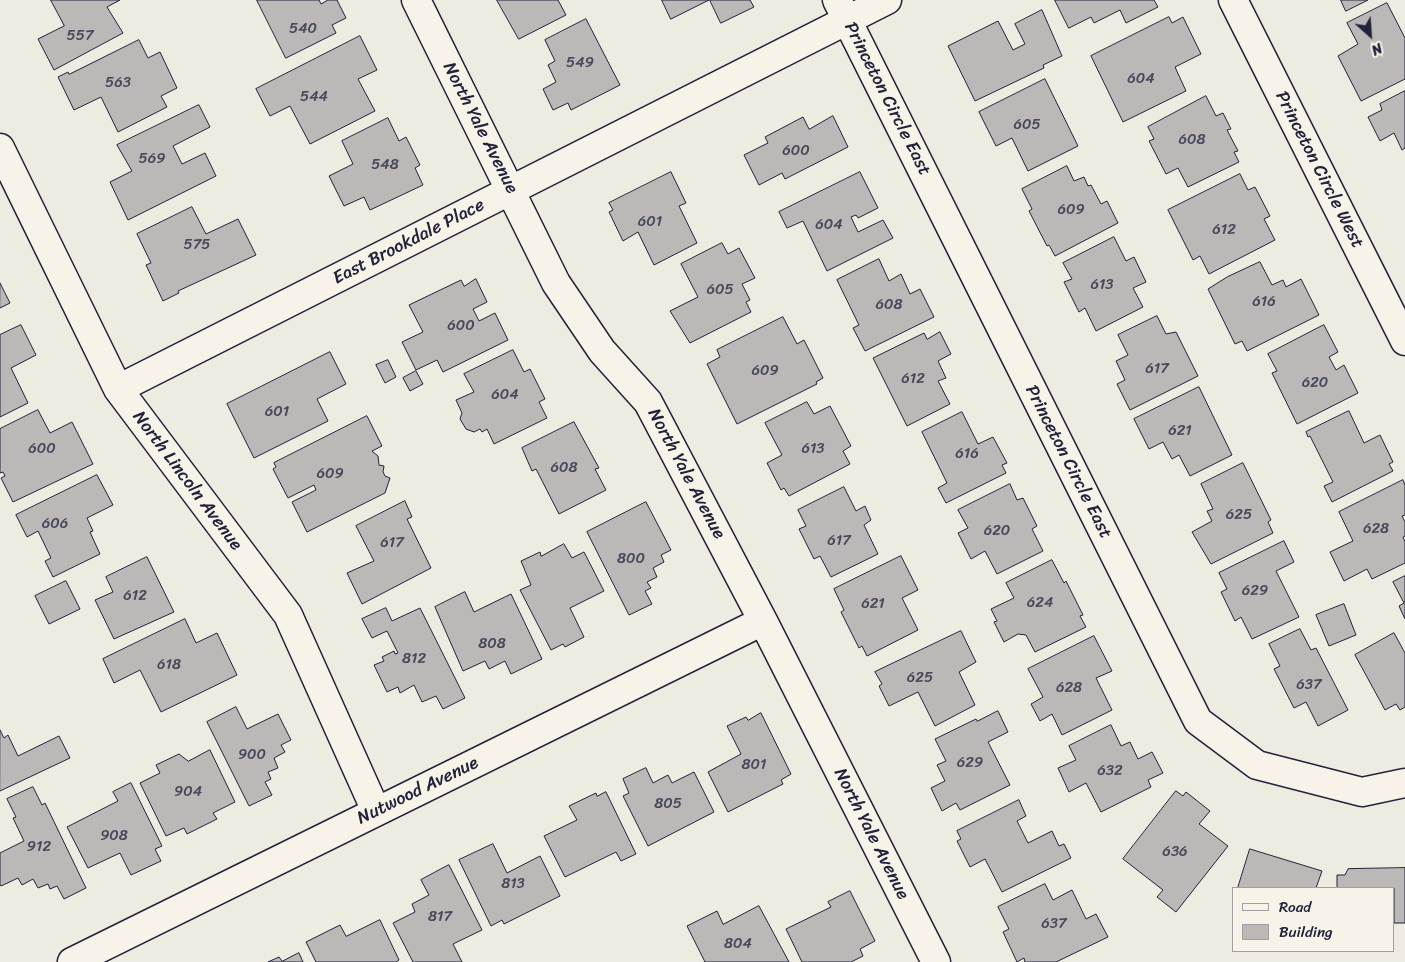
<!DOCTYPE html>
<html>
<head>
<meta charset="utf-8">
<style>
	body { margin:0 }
	#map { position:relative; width:1405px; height:962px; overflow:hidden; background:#eeebe1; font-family:Sriracha,sans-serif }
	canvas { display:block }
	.legend { position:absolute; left:1232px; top:887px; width:162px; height:65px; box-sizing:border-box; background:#f7f3e8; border:1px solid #a29fa3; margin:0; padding:6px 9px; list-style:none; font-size:15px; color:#22223b }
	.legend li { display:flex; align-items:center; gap:10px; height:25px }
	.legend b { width:25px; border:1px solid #a29fa3 }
	.north { position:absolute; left:1345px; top:10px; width:50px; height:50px; -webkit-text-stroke:4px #f7f3e8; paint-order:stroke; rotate:154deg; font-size:14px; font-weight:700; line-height:20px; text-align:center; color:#22223b }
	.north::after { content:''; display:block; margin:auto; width:18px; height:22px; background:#22223b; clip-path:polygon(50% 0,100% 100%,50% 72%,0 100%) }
</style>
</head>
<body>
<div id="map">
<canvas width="1405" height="962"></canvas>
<ul class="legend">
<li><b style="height:6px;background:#f7f3e8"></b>Road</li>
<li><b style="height:14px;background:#bbb8b7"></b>Building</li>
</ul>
<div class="north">N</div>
</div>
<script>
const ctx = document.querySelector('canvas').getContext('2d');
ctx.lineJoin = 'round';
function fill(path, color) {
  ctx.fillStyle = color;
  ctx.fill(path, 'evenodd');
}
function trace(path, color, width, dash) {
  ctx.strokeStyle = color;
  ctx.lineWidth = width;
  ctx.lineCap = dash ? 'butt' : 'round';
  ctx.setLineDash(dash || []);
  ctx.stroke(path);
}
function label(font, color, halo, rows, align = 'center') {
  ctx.font = font + ' Sriracha,sans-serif';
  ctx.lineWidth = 4.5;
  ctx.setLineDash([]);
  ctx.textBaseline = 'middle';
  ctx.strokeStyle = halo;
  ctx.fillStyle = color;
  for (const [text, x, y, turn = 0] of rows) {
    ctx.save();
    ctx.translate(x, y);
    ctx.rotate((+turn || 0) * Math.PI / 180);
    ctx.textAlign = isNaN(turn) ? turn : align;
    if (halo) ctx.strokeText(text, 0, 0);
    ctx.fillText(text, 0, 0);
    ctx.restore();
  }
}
const building = new Path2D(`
	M51,0H120L107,7L123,33L54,70L38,39L64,26Z
	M257,0H319L321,4L328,0H337L346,18L332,25L336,33L286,58Z
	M497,0H558L566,15L519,39Z
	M662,0H709L671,19Z
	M710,0H750L754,7L721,23Z
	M1055,0H1154L1158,7L1126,23L1120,10L1094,23L1091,17L1069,28Z
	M1341,0H1368L1346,11Z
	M1387,3L1405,38V79L1361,101L1338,56L1358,44L1347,23Z
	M1042,10L1062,56L1043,65L1044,68L975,101L948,46L998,21L1013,50L1025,44L1015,24Z
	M1169,17L1172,23L1183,17L1201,54L1175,67L1186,91L1123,122L1091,56Z
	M586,19L620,85L571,110L568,103L553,110L543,89L556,82L548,65L555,61L545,40Z
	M360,36L377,70L358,79L375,111L310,144L290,106L270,116L256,89Z
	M139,40L148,58L160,52L177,88L161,96L167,107L118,132L101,97L74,110L58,77L68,72L69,74Z
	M1045,79L1078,146L1028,171L1012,138L996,146L979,112Z
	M1405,91V148L1402,150L1394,133L1380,141L1368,117L1382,110L1380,104Z
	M1206,96L1216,116L1223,113L1231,129L1227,130L1238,151L1234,152L1239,162L1188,187L1178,168L1166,174L1149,141L1154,139L1148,127Z
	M199,105L210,127L173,146L182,164L205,153L216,176L128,220L110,182L132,171L117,145Z
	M833,116L848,147L785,179L782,173L759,185L744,155L768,143L765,137L803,117L809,129Z
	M388,118L399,141L406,137L420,165L415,168L423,185L370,210L364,197L344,206L329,176L353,164L342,141Z
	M1067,166L1074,181L1084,177L1088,186L1091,185L1101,204L1107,201L1118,223L1055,256L1049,245L1047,246L1029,211L1032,209L1022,189Z
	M671,172L686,203L679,206L697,243L654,265L638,232L623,241L609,212L613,210L609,203Z
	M860,172L878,208L858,218L856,215L851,217L858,232L883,220L893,238L827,271L803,221L787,228L779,212Z
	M1240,174L1248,190L1255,187L1270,216L1264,219L1275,240L1209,274L1200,256L1193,260L1168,210Z
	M192,207L206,234L238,219L256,255L178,291L179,293L163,301L146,265L151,263L137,234Z
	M1114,237L1126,261L1134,257L1146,282L1133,288L1143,307L1096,331L1085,308L1079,312L1064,282L1072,279L1063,263Z
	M722,243L728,254L739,248L755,278L742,284L750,300L746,302L751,312L690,343L670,311L698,297L681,264Z
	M879,259L889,281L901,274L910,294L920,289L934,317L865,351L853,328L859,325L837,280Z
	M1260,262L1272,285L1283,280L1286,287L1301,279L1319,315L1247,351L1242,341L1235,344L1208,289L1227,277Z
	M476,279L487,302L473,309L479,321L495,313L508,340L443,372L437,360L416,370L402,342L423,332L409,305L461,280L464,286Z
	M0,283L10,303L0,308Z
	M1157,316L1166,334L1176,332L1198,376L1130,410L1117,384L1125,380L1116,361L1128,355L1118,335Z
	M783,317L797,344L804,340L823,378L816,382L817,384L737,424L707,364L720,357L717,350Z
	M21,325L36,355L11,368L28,403L0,417V335Z
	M1324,325L1338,352L1329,357L1336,370L1344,365L1358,393L1297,424L1272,373L1277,371L1268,354Z
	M940,332L951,354L938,361L946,378L938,381L950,404L907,426L873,358L924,333L927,339Z
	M513,350L524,372L530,369L545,399L539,402L547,418L494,444L487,429L482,432L480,429L474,432L466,429L460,419L462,413L456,400L474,392L464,374Z
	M330,352L346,384L317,399L328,421L254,458L227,404Z
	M388,360L396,377L385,383L376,365Z
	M416,371L423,384L410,391L403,378Z
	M1199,387L1232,455L1190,476L1179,455L1172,459L1163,442L1149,449L1134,419Z
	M807,402L814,414L830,406L851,446L843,451L850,464L789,496L784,488L781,490L767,463L782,455L765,423Z
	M38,410L50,433L72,422L93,464L13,502L1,478L5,476L3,472L0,473V429Z
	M1349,411L1364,443L1380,435L1393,462L1389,464L1393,471L1332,502L1324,486L1333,482L1310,436L1308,437L1306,432Z
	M962,412L978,444L993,437L1007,463L1002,465L1006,473L946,503L938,488L947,483L922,432Z
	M367,416L382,446L372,451L378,456L379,465L384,466L383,472L385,476L390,478L385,493L307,532L292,502L316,490L314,485L288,498L273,469L276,467L274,463Z
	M574,422L599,468L595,469L606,490L559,514L536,469L532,471L522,448Z
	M1243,463L1271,520L1268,522L1273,533L1211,564L1192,532L1212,521L1207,511L1213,509L1201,484Z
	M97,475L113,505L87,518L93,531L90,532L100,554L53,577L45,561L51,558L38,531L27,537L16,515Z
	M1403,480L1405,485V515L1402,516L1405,522V536L1403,537L1405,542V563L1372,579L1367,569L1344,581L1330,552L1353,541L1339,512Z
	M1010,484L1017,500L1023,498L1037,526L1032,529L1043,551L997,574L985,551L971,559L958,533L968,528L958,510Z
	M844,487L856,511L865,506L871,520L864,525L878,554L831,577L820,556L814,559L799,529L806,526L798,510Z
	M405,501L412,517L407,519L431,568L362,604L347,573L374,561L356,526Z
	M646,502L671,550L661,555L664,562L653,568L657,577L647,582L651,588L645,591L652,604L629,615L587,532Z
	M1284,541L1294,562L1276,571L1299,617L1252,639L1241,617L1235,621L1221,592L1227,589L1219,573Z
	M564,544L572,558L584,552L604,591L570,608L584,637L565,647L563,644L551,650L520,590L531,585L521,561L540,552L541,556Z
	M901,556L918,590L902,598L918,630L867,656L862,646L859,648L841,612L844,610L834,589Z
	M147,557L174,612L114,639L95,600L113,592L106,577Z
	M1052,560L1064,583L1066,581L1083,615L1080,616L1086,627L1035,652L1026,635L1018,634L1004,642L994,622L997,621L991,609L1014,598L1006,583Z
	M1405,576V619L1399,606L1404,603L1393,582Z
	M66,581L80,609L49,624L35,596Z
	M465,592L474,612L511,594L542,659L511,674L505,661L489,669L485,661L463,671L435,607Z
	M1344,604L1356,635L1329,646L1316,615Z
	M386,608L392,621L420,608L465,698L443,709L436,696L422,702L414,685L400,693L398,687L387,692L374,665L384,661L382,657L394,651L395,654L398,653L387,631L372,638L362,619Z
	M185,619L196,643L217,633L237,675L161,712L140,670L114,683L103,659Z
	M1300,629L1311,650L1316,648L1348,710L1318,726L1306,702L1294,708L1274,669L1280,666L1269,644Z
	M961,631L976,662L959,672L975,705L935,726L918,692L889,706L879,686L882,684L875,672Z
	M1394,633L1405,653V707L1400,710L1396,704L1385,710L1355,655Z
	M1094,636L1112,671L1096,678L1112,710L1062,735L1052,714L1040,721L1031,704L1043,697L1028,669Z
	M236,707L247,729L278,714L291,740L281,745L285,752L274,758L278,768L268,772L271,779L265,782L272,795L249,806L207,722Z
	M998,711L1008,732L988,742L1010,785L960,810L956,803L942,811L931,788L945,781L937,765L946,761L935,739L976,719L977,721Z
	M761,713L791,774L781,780L783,784L728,812L708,772L741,754L727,726L746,717L748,720Z
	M1111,725L1121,746L1130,742L1138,759L1152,752L1163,773L1148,780L1151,787L1101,812L1086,783L1069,792L1058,768L1076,760L1069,746Z
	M0,730L4,738L8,735L18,756L59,736L70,758L0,791Z
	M210,750L235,802L213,813L217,819L187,834L184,828L166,836L140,783L160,773L156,765L179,754L188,761Z
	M646,768L653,783L668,775L672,783L694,772L714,812L648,846L623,796L629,793L623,779Z
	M131,783L162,846L155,849L161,861L131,875L120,853L88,868L67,827L118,801L113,792Z
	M33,787L42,805L45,803L86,888L64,899L57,886L50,889L48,884L38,888L33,879L22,885L18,878L1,886L0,885V853L24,841L13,818L16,817L7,799Z
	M1176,791L1183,796L1186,792L1210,811L1199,824L1228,846L1176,912L1157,897L1163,890L1123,859Z
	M606,792L636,854L621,861L616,852L565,877L544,836L577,820L569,806L596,793L597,796Z
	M1019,800L1026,816L1017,821L1028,843L1052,831L1059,846L1064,844L1071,858L1002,892L985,859L970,867L957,841L961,839L957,831Z
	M493,844L507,873L540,856L560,896L504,924L502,920L491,926L459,860Z
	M1250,849L1322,871L1316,888H1238Z
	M449,865L482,930L453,944L462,962H413L393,923L415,912L412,904L429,895L421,880Z
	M1405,868V923H1394V888H1337V875H1345L1348,869Z
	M1045,884L1053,900L1072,890L1086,919L1096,914L1108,937L1056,962H1025L1024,958L1017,962L1003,932L1009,929L998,907Z
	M850,891L875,941L860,949L863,956L851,962H802L786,929L831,907L828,902Z
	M759,906L789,962H705L687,926L717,911L723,924Z
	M380,920L399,960L396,962H316L306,942L340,925L346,936Z
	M299,953L303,962H268L279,957L282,961Z`);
const street = new Path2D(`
	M416,0L556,283L602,351L648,402L763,621L936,962
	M837,0L1198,721L1257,765L1362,792L1405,783
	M1233,0L1405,341
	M0,148L118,389L288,615L376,811
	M118,389L887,0
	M72,962L763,621`);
const numberNames = [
	["540",303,29],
	["557",80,36],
	["549",580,63],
	["604",1141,79],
	["563",118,83],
	["544",314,97],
	["605",1027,125],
	["608",1192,140],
	["600",796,151],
	["569",152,159],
	["548",385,165],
	["609",1071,210],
	["601",650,222],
	["604",829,225],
	["612",1224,230],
	["575",197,245],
	["613",1102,285],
	["605",720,290],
	["616",1264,302],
	["608",889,305],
	["600",461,326],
	["617",1157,369],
	["609",765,371],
	["612",913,379],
	["620",1315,383],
	["604",505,395],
	["601",277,412],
	["621",1180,431],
	["600",42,449],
	["613",813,449],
	["616",967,454],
	["608",564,468],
	["609",330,474],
	["625",1239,515],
	["606",55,524],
	["628",1376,529],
	["620",997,531],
	["617",839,541],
	["617",392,543],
	["800",631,559],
	["629",1255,591],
	["612",135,596],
	["624",1040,603],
	["621",873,604],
	["808",492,644],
	["812",414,659],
	["618",169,665],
	["625",920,678],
	["637",1309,685],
	["628",1069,688],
	["900",252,755],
	["629",970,763],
	["801",754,765],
	["632",1110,771],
	["904",188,792],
	["805",668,804],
	["908",114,836],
	["912",39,847],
	["636",1175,852],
	["813",513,884],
	["817",440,917],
	["637",1054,924],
	["804",738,944]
];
const streetNames = [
	["Princeton Circle East",887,99,63],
	["North Yale Avenue",480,128,63],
	["Princeton Circle West",1319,170,63],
	["East Brookdale Place",409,242,-27],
	["Princeton Circle East",1068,462,63],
	["North Yale Avenue",686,474,62],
	["North Lincoln Avenue",187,481,53],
	["Nutwood Avenue",418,791,-26],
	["North Yale Avenue",871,834,63]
];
fill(building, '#bbb8b7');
trace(building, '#22223b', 1);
trace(street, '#22223b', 31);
trace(street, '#f7f3e8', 28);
label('15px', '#48485a', null, numberNames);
label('18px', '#22223b', '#f7f3e8', streetNames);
</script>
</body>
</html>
